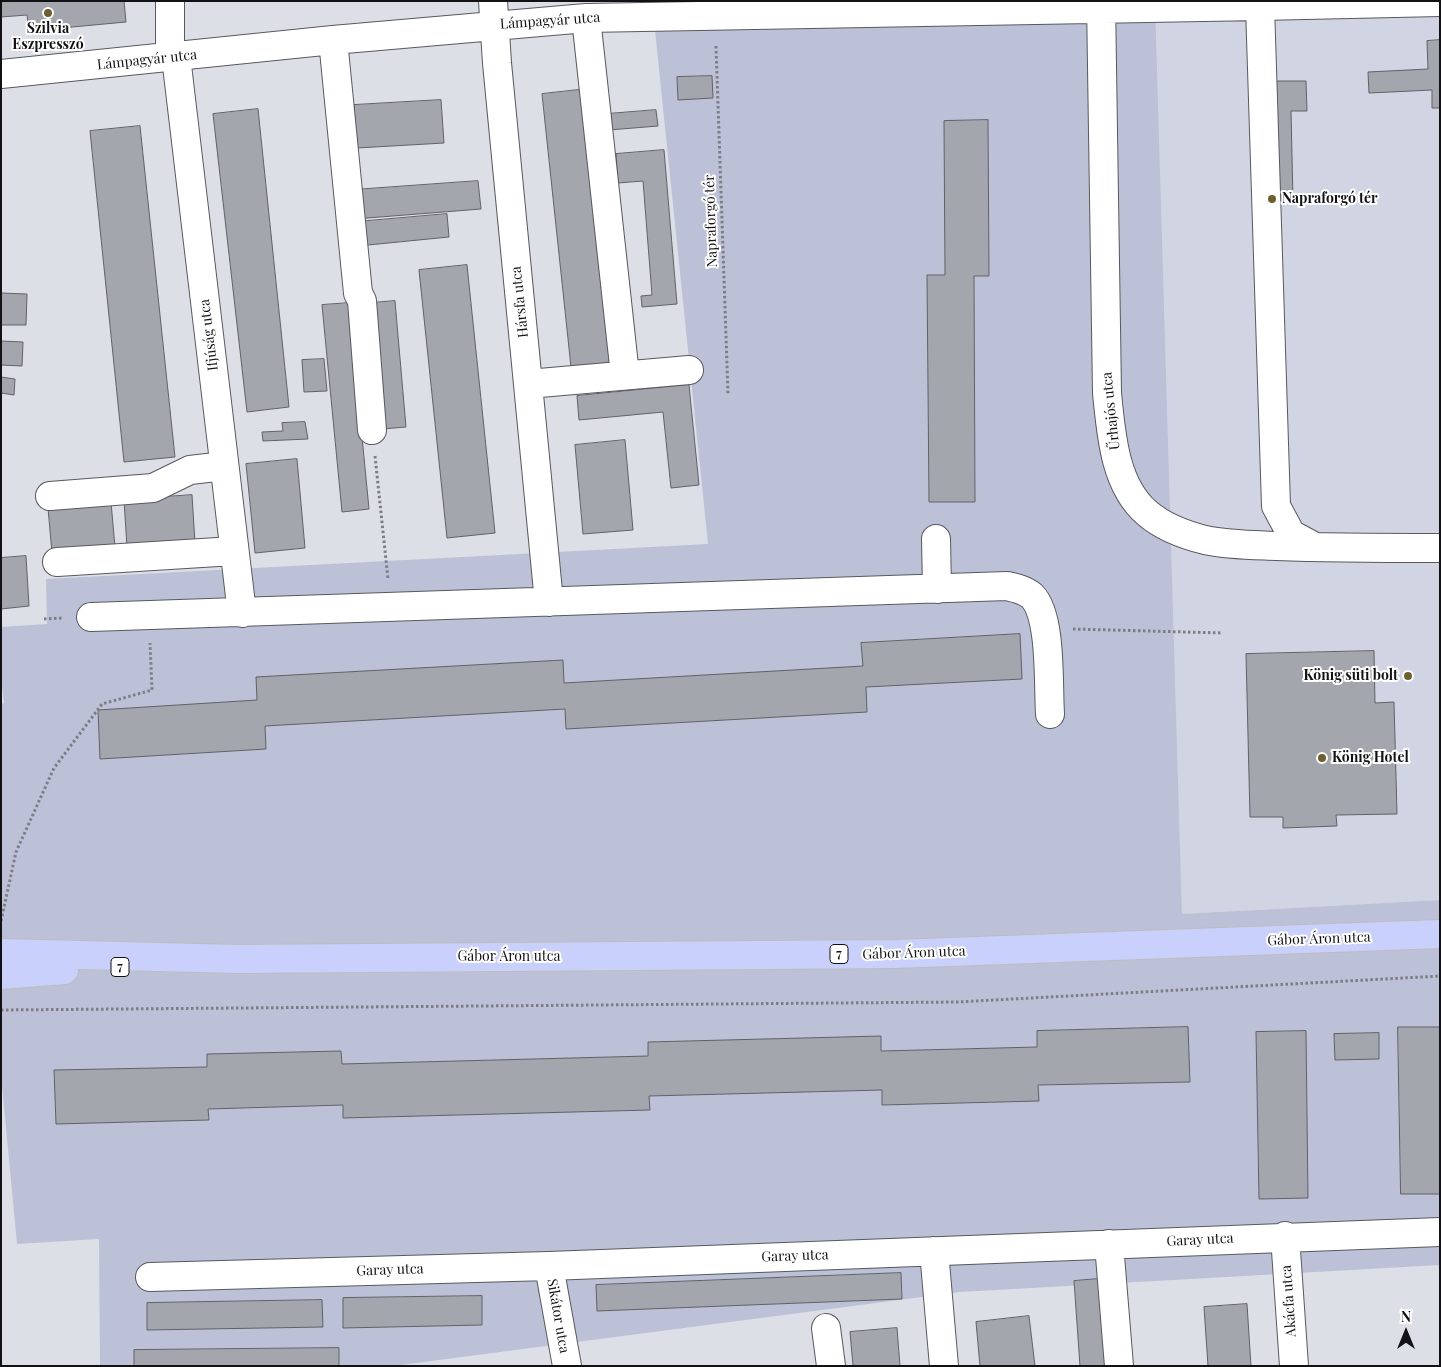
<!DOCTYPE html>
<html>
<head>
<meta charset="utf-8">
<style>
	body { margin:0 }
	#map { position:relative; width:1441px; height:1367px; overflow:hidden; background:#dddfe6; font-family:"Playfair Display",serif }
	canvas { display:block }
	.frame { position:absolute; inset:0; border:2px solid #121215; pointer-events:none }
	.north { position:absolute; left:1381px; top:1307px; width:50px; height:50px; -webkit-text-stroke:4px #fff; paint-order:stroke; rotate:0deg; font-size:14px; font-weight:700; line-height:20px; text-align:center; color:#121215 }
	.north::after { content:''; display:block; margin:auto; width:18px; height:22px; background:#121215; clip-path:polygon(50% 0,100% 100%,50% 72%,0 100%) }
</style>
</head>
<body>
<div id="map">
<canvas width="1441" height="1367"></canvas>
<div class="frame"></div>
<div class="north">N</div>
</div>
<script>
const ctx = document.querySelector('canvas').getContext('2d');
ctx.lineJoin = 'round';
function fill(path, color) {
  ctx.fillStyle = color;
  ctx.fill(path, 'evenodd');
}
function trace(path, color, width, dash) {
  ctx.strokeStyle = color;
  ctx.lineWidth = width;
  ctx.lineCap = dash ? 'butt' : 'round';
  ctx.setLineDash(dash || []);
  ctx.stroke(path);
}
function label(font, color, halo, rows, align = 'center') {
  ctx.font = font + ' "Playfair Display",serif';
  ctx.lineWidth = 4;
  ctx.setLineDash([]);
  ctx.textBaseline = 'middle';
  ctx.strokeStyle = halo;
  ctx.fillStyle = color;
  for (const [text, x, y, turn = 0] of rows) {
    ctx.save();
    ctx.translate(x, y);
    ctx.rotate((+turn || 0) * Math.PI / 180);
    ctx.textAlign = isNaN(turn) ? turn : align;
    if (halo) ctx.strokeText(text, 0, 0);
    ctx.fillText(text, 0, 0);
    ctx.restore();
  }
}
const built = new Path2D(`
	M1155,1H1440V900L1182,914Z`);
const green = new Path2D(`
	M652,1H1155L1182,914L1440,900V1265L960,1292L393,1366H100L99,1239L17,1244L1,1075V704L4,703L1,678V627L47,624L46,579L708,544Z`);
const building = new Path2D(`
	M124,1L126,22L29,31L27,15L1,17V2Z
	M1440,40V108H1432V90L1369,93L1368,72L1428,69L1427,41Z
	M712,76L713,98L678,100L677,77Z
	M1275,81H1306L1307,111H1291L1293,201L1277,202Z
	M587,89L615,362L571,367L542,94Z
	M441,100L444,143L357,148L354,105Z
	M258,109L289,407L247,412L213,114Z
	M656,110L658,126L609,130L607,114Z
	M988,120L989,276H974L975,502H929L927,275H945L944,121Z
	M140,126L175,457L124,462L90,131Z
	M664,150L677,304L642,307L641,296L652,295L643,181L618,183L616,154Z
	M478,181L481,209L355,219L353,190Z
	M447,214L449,237L358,246L356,222Z
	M467,265L495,533L447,538L419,270Z
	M1,293L27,294L26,325H1Z
	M395,301L406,427L382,429L371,303Z
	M349,303L369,509L342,512L322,305Z
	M1,341L23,342L22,366L1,365Z
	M324,359L327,391L304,392L302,360Z
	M1,377L15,379L14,395L1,393Z
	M689,385L699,485L671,488L663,412L579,420L577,396Z
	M305,422L308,439L263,441L262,432L283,431L282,423Z
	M625,440L633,530L583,534L575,445Z
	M297,459L305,548L255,553L246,464Z
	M192,495L195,543L127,547L124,500Z
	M111,502L115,547L52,553L48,508Z
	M26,556L29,606L1,609V558Z
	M1020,634L1022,679L866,687L867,712L566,729L565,709L265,726L266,749L100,759L98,710L257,700L256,677L563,660L564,683L863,666L861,643Z
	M1374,651L1375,703L1394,702L1397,814L1336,815L1337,826L1283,828V817H1250L1246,654Z
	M1188,1027L1190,1082L1038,1085L1039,1101L882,1105V1090L649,1096L650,1110L343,1118V1105L208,1109L209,1120L56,1124L54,1070L207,1067V1054L341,1051L342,1064L648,1056V1042L881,1036V1051L1037,1047V1031Z
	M1398,1027H1440V1194H1401Z
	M1306,1031L1308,1198L1259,1199L1256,1032Z
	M1379,1033V1059L1335,1060L1334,1034Z
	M901,1273L902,1299L597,1311L596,1285Z
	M1098,1279L1105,1366H1080L1074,1281Z
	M482,1296V1325L343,1328V1298Z
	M322,1300L323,1327L147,1330V1303Z
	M1247,1304L1251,1366H1208L1204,1307Z
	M1029,1316L1035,1366H980L976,1322Z
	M897,1328L900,1366H853L850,1332Z
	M339,1348V1366H134V1350Z`);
const path = new Path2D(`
	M716,46L728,394
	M375,456L388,579
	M44,619L63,618
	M1073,629L1223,633
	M1,921L16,852L54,768L102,704L152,690L150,643
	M1,1010L957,1002L1440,976`);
const minor = new Path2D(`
	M493,1L497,63L549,602
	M1101,1L1107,393C1111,432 1114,485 1147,513C1162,526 1185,535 1205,540C1228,545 1253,545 1277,546C1331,548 1385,548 1440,548
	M1260,6L1440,2
	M586,18L625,375
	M333,40L358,293L362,301L372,430
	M176,57L242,613
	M170,58V1
	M1,74L333,40L586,18L1260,6L1276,506L1291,534L1315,547
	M528,384L689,370
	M50,496L153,488L190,470L224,466
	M936,539L937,589
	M57,562L234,551
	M91,617L1007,586C1016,588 1025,590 1032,596C1052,616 1048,685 1050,714
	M1285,1236L1294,1366
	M1109,1244L1119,1366
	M934,1251L944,1366
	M549,1266L567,1366
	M150,1277L549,1266L1440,1232
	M826,1328L831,1366`);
const major = new Path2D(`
	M1,953L238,959L895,954L1440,934
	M1,975L64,970`);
const markers = [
	[48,13,5,"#6c612e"],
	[1272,199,5,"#6c612e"],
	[1408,676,5,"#6c612e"],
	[1322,758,5,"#6c612e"]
];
const shields = [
	[839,954,18],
	[120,967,18]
];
const shieldNames = [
	["7",839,954],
	["7",120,967]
];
const streetNames = [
	["Lámpagyár utca",550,21,-4],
	["Lámpagyár utca",147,60,-6],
	["Napraforgó tér",711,221,-92],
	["Hársfa utca",520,302,-96],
	["Ifjúság utca",209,335,-97],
	["Űrhajós utca",1111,411,-96],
	["Gábor Áron utca",1319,939,-2],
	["Gábor Áron utca",914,953,-2],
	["Gábor Áron utca",509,957],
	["Garay utca",1200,1240,-3],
	["Garay utca",795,1256,-2],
	["Garay utca",390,1270,-2],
	["Akácfa utca",1289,1301,-94],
	["Sikátor utca",558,1316,80]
];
const poiNames = [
	["Szilvia",48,29,"center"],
	["Eszpresszó",48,45,"center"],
	["Napraforgó tér",1282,199],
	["König süti bolt",1398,676,"right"],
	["König Hotel",1332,758]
];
fill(built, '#d1d4e2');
fill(green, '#bdc1d7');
fill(building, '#a4a6ad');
trace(building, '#616268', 1);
trace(minor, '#57595f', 30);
trace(major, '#bdbdbd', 30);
trace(path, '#7d7e84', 3, [2.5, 2.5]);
trace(minor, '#fff', 28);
trace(major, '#cad0fc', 28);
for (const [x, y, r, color] of markers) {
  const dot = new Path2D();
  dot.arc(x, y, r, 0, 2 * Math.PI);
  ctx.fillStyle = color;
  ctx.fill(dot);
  trace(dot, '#fff', 2);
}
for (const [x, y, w] of shields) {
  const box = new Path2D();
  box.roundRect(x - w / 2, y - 9.5, w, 19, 4);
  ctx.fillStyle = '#fff';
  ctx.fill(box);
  trace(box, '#121215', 1);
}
label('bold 12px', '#121215', null, shieldNames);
label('14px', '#121215', '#fff', streetNames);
label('bold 14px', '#121215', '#fff', poiNames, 'left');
</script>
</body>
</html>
